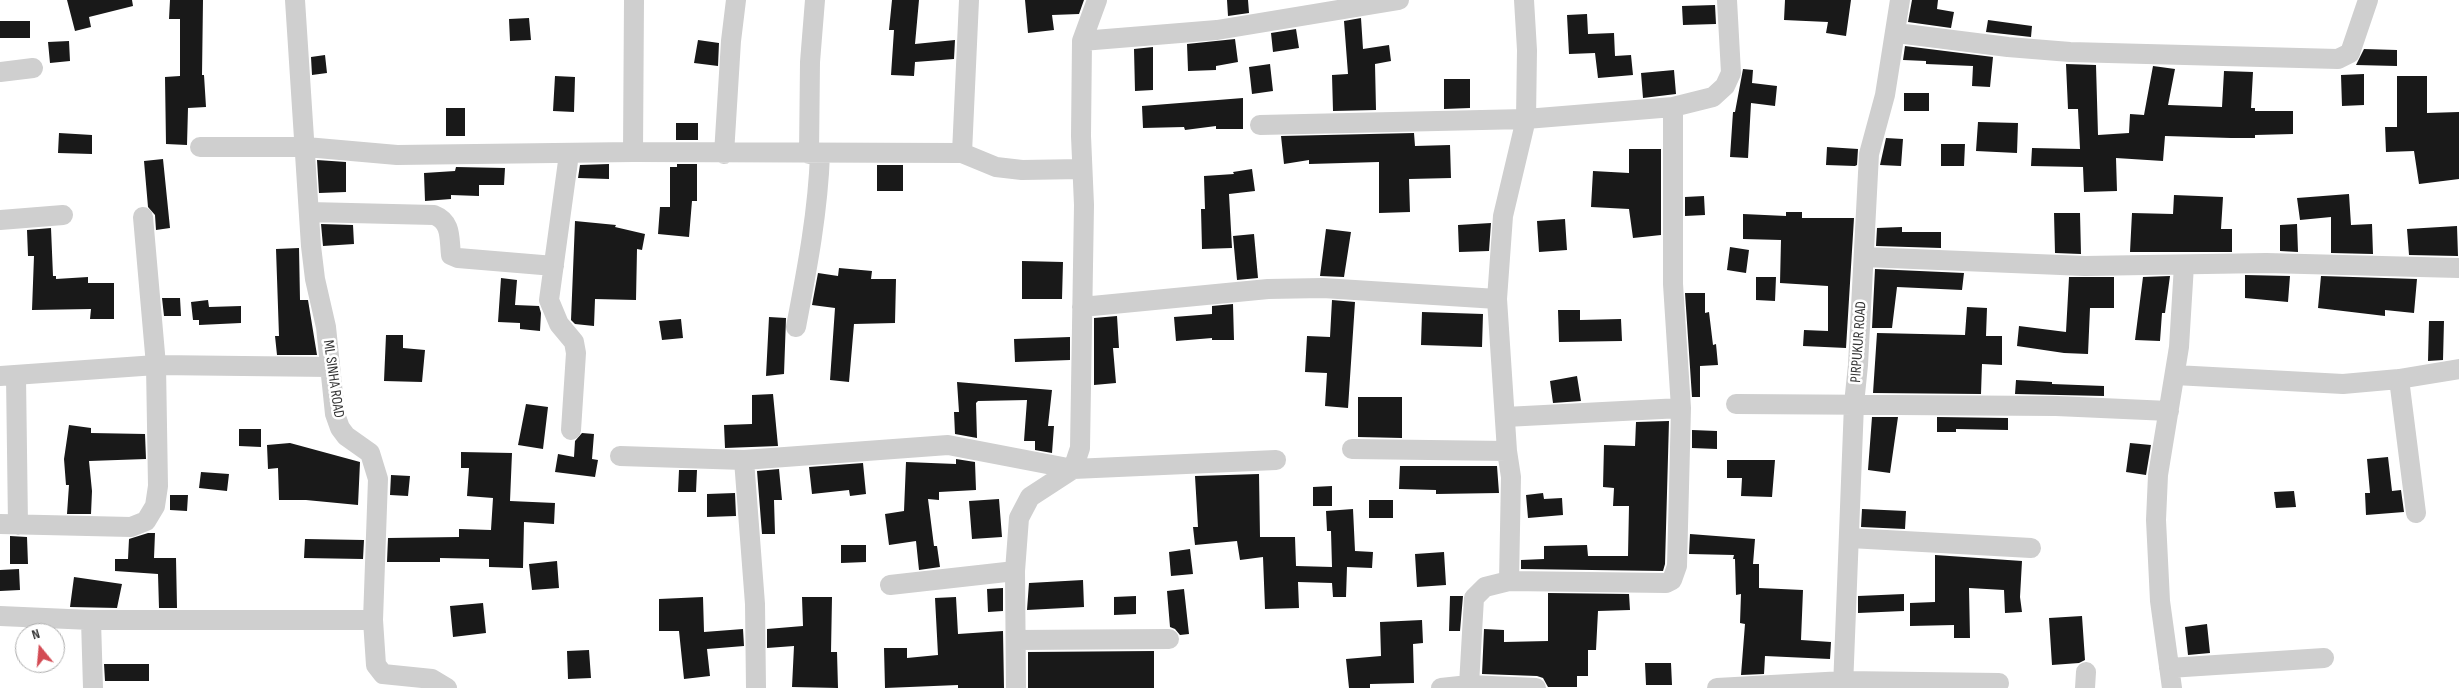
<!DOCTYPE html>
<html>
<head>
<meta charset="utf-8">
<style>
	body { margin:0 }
	#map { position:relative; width:2459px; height:688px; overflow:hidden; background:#fff; font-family:"Sofia Sans Condensed",sans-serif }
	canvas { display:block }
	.north { position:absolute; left:15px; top:623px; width:50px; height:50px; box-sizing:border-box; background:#fff; border:1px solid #adadad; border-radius:50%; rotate:343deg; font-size:14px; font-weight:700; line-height:20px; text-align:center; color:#323232 }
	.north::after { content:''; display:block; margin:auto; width:18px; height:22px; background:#d34b54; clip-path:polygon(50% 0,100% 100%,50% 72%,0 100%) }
</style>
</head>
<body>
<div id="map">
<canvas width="2459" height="688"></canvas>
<div class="north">N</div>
</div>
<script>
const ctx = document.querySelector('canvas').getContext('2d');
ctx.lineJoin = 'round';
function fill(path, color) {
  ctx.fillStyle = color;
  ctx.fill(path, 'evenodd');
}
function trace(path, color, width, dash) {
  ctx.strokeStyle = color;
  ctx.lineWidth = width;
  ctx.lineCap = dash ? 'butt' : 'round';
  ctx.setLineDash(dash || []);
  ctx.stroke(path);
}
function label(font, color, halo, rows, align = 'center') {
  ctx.font = font + ' "Sofia Sans Condensed",sans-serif';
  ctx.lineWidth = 5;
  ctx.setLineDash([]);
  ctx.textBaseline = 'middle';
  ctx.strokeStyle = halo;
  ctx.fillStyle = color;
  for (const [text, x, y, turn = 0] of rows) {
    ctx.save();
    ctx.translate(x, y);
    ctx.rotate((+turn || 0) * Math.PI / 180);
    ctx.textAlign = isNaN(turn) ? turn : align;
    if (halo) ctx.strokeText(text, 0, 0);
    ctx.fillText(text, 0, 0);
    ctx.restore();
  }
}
const building = new Path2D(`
	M67,0H132L133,6L89,17L91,27L75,31Z
	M170,0H203L202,75H204L206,107L188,108L187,145L166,144L165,77L180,76V19H169Z
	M892,0H919L915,44L955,40L954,59L915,62L914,76L891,75L894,30H889Z
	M1025,0H1084L1079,14L1052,15L1054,30L1028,33Z
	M1227,0H1248L1249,13L1228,16Z
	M1785,0H1851L1846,36L1826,33L1828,22L1784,20Z
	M1912,0H1938L1937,9L1954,12L1951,28L1908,22Z
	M1715,5L1716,24L1683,25L1682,6Z
	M1587,14L1588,34L1614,33L1615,56L1631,55L1633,75L1598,78L1595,53L1569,54L1567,15Z
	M529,18L531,40L510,41L509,19Z
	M1361,18L1363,49L1389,45L1391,61L1375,64L1376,110L1333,111L1332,75L1348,74L1344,21Z
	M1988,20L2032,26L2031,37L1986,32Z
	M0,21H30V38H0Z
	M1296,29L1299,48L1273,52L1271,33Z
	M1235,39L1238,62L1216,66V70L1188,71L1187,44Z
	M698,40L719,43L718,66L694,63Z
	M69,41L70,61L50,63L48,42Z
	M1905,46L1993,57L1990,87L1972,86L1973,66L1926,64V61L1903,60Z
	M1153,47V90L1135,91L1134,49Z
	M2364,49L2397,50V66L2356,65Z
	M325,55L327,73L312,75L311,57Z
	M1270,64L1273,91L1252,94L1249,67Z
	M2066,64L2096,65L2098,135L2129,133L2130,114L2144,115L2153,66L2175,69L2168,105L2222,107L2224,71L2253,72L2251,108H2255V111H2293V134L2255,135V138H2231L2165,136L2163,161L2116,158L2117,191L2084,192L2083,167L2031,166L2032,148L2080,149L2078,109H2068Z
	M1743,69L1753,70L1752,83L1777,86L1775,106L1751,103L1748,158L1730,157L1733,112H1735Z
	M1674,70L1676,94L1643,98L1641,73Z
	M2364,74V105L2342,106L2341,75Z
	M555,76L575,77L574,112L553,111Z
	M2397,76H2427V113L2459,112V179L2419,184L2414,151L2386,152L2385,127H2397Z
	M1444,79H1470V108L1444,109Z
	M1904,93H1929V111H1904Z
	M1243,98V129H1216V126L1185,130L1184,127L1143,128L1142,106Z
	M446,108H465V136H446Z
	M1978,122L2018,123L2017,153L1976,151Z
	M676,123H698V140H676Z
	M59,133L92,135V154L58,153Z
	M1414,133L1415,146L1450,145L1451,178L1409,179L1410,212L1379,213V162L1309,164V160L1284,164L1281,136Z
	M1886,138L1903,139L1901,166L1880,165Z
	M1941,144H1965L1964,166H1941Z
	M1827,147L1858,149L1857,165L1855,166L1826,165Z
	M1629,149H1661V235L1633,238L1629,209L1591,207L1593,171L1629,173Z
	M163,159L170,228L156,230L155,215L148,207L144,161Z
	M317,160L346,162V192L319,193Z
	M609,164V179L578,178L580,165Z
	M677,164H697V201H692L689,237L658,234L660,207H670V167H677Z
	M877,165H903V191H877Z
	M456,167L505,168L504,185H479V196L451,195V199L425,201L424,173L455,171Z
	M1252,169L1255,191L1229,194L1232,248L1202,249L1201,209H1205L1204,176L1234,174L1233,172Z
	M2349,194L2351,225L2372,224L2373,254L2331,253V217L2300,220L2297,198Z
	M2174,195L2223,197L2221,229H2232V252H2130L2132,213L2173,214Z
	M1704,196L1705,215L1685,216V197Z
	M1786,212H1802V218H1854L1846,348L1803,346L1804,330L1828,331V286L1780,283L1781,240L1743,239V214L1786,216Z
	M2054,213H2080L2081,254L2055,253Z
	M1565,219L1567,250L1539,252L1537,221Z
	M575,221L616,225L615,227L645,234L642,250L637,249L636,300L595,299L594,326L575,324L571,320Z
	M1491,223L1489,251L1459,252L1458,225Z
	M321,224L353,225L354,244L323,246Z
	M2297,224L2298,252L2280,251V225Z
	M2457,226L2458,256L2409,255L2407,229Z
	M1902,227V232H1941V248L1876,246L1877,228Z
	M51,228L53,276H56V279L88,277V283H114V319H90L91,309L32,310L34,256H28L27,230Z
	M1326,229L1351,232L1344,277L1320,276Z
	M1254,234L1258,278L1237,280L1233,236Z
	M1730,247L1749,250L1746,273L1727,270Z
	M299,248L300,300H308L317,355H277L275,336H279L276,249Z
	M1022,261L1063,262L1062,299H1022Z
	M839,268L872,271L871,279H896L895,323L854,324L849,382L830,380L835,308L812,305L818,273L838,276Z
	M1875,269L1964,273L1962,290L1897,287L1892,328H1872Z
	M2245,275L2290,276L2288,302L2245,298Z
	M2170,276L2165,313H2162L2160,341L2135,340L2143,277Z
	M2321,276L2417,279L2414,313L2385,310V316L2318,308Z
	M1756,277H1776L1775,301L1756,300Z
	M2069,277H2114V308H2090L2088,354L2064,353L2017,346L2019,326L2066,332Z
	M501,278L517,280L515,305L539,306L541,313L540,331L520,329V323L498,322Z
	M1685,293H1705V313L1709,312L1713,345L1716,344L1718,365L1700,366V397H1692Z
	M162,298H180L181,316H164Z
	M208,300L209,307L241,306V323L199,325V320H193L191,302Z
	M1332,300L1355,302L1348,408L1325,406L1327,373L1305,372L1307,336L1330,337Z
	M1233,304L1234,340H1212V338L1176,341L1174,317L1212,314V306Z
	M1967,307L1987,308L1986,336H2002V365L1982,364L1981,394L1873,393L1877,333L1965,335Z
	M1558,310H1580V320L1621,319L1622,341L1559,342Z
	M1422,312L1483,314L1482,347L1421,345Z
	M1117,316L1119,348H1113L1116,383L1094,385V318Z
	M769,317L786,318L784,374L766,376Z
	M681,319L683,338L662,340L659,321Z
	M2429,321H2444L2443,360L2428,361Z
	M386,335H403V348L425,350L422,382L384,381Z
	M1070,337V360L1015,362L1014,339Z
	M1577,376L1581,401L1553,403L1550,381Z
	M2016,380L2052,382V384L2104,386V396L2015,394Z
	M957,382L1052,390L1048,426H1054L1052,453L1035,450V441H1024L1027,400L978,401L976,403L977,438L955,434L954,412H959Z
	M773,394L778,446L725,448L724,425L752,424V395Z
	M1358,397H1402V438L1358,437Z
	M526,404L548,407L543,449L518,445Z
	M1872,417H1898L1890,473L1868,470Z
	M1937,417L2008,418V430L1956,429V432H1937Z
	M1669,421L1665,564L1663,571L1521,569V560L1544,559V546L1587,545L1588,556H1628L1629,506H1613L1614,488L1603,487L1604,445L1635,446L1636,422Z
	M69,425L91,428V433L145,434L146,459L89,461L92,491L91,514H67L69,485H66L64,459Z
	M239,429H261V447L239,446Z
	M1692,430L1717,431V449L1692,448Z
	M582,433L594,434L592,459L598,460L595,477L555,472L558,454L574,457L575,441Z
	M290,443L360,462L358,505L306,500H279L278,468L268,469L267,445Z
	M2130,443L2151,445L2146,475L2126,472Z
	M461,452L512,453L510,501L555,503L554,524L524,522L523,568L489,567V559L440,558V562H387L388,538L459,537V529L491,530L493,498L467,496L469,468H461Z
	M2388,457L2392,491L2401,490L2404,512L2366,515L2365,493H2370L2367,459Z
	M956,459L975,462L976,490L939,492V500L928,499L934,546H937L940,567L919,570L916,541L889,545L885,514L904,511L906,462L956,464Z
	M1727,460H1775L1772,497L1741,496L1742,478H1727Z
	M863,463L866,494L850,496L849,490L812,494L809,467Z
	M1400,466H1497L1499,493L1436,494V490L1399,489Z
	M779,469L782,500H774L775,534H762L757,471Z
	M679,470H697L696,492H678Z
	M201,472L229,474L227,491L199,488Z
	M1259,474L1260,537H1295L1296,566L1332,567L1331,531H1327L1326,511L1353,509L1355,551L1373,552L1372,568L1347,567L1346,597H1333L1332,583L1298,582L1299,608L1265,609L1263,557L1240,560L1237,541L1195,545L1193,527H1198L1195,476Z
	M391,475L410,476L408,496L390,495Z
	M1332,486V506H1313V487Z
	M2294,491L2296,507L2276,508L2274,492Z
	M735,493L736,516L707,517V494Z
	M1543,493L1544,499L1562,498L1563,515L1528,518L1526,495Z
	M170,495H188L187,511L170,510Z
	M999,499L1002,537L972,539L969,501Z
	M1369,500H1393V518H1369Z
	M1862,509L1906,511L1905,529L1861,527Z
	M148,533H155L154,558H176L177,608H159L158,574L115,571V559H128L129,539Z
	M1690,534L1755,539L1753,564H1759V588L1803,590L1801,640L1831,642L1830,659L1765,656L1764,674L1741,675L1745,624L1740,623L1741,594L1736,595L1735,559H1733L1734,555L1689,554Z
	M10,536L27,537L28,564H10Z
	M305,539L364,540L363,559L304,558Z
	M841,545H866V562L841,563Z
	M1190,549L1193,574L1171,576L1169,552Z
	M1444,552L1446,585L1417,587L1415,554Z
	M1935,555L2022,561L2020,597L2022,612L2005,613L2004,590L1969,588L1970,638H1954V625L1910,626V603L1935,602Z
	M557,561L559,588L532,590L529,564Z
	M19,569L20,590L0,591V570Z
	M74,577L122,584L117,608L70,607Z
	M1083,580L1084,607L1027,610L1029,583Z
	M1003,588V611L988,612L987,589Z
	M1184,589L1189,634L1180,635L1175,629L1170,627L1167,591Z
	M1548,593L1629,594L1630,610L1598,611L1596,650H1588V676H1577V687H1548L1543,678L1537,676L1482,674L1484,629L1504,630V642L1548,641Z
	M1904,594V611L1858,613V596Z
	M1136,596V614L1114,615V597Z
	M1450,596H1463L1460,631H1449Z
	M703,597L704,632L743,629L744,646L707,649L710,676L684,679L679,631H659V599Z
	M802,597H832L831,652H837L838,688L792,687L794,646L767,648V629L803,626Z
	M956,597L958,634L1003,631L1004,688H958V685L885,688L884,648H907V658L938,655L935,598Z
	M483,603L486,633L453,637L450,606Z
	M2082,616L2085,660L2079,663L2052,665L2049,618Z
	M1422,620L1423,643L1413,644L1414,683L1370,684V688H1349L1346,659L1381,656L1380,622Z
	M2207,624L2210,653L2188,655L2185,627Z
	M589,650L591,678L568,679L567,651Z
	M1154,651V688H1028V652Z
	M1645,663H1671L1672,685H1646Z
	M104,664H149V681H105Z`);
const street = new Path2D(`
	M295,0L311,246L315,279L326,327L335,414L340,428L346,436L370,453L378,479L373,620L376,665L383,674L432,679L447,688
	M1524,0L1527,50L1526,119L1673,107L1713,97L1725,86L1731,73L1727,0
	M1897,33L2008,47L2070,52L2338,59L2350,53L2368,0
	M1082,41L1217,30L1399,0
	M0,72L33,68
	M200,147H306L397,155L633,152L962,153L996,167L1022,170L1082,169
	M633,152L634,0
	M962,153L969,0
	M569,154L549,300L559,324L574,342L576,353L571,430
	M724,154L731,41L736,0
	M809,154L810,62L815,0
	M309,212L434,215C452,222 449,238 451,255L458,258L554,266
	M0,220L63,215
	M1865,257L2085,266L2266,263L2459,268
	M1497,299L1507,451L1511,477L1509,581L1666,583L1672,580L1677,566L1681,408L1673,284V107
	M1082,307L1268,289L1323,288L1497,299L1503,216L1526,119L1260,125
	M796,327C807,269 818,212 820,154
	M2175,375L2343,384L2399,379L2459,369
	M0,376L156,365L330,367
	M16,376L18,525
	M2399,379L2416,513
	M1736,404L2056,406L2169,411
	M1505,417L1681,408
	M1352,449L1507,451
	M620,456L744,460L948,445L1073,469L1276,460
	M744,460L755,604L756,688
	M0,524L131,527L146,521L155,506L158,486L156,365L143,217
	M1850,538L2031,548
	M890,585L1015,571
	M0,616L91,620H373
	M91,620L93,688
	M1016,640L1169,639
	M2169,668L2324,658
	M1469,685L1474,598L1485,587L1509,581
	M1016,688L1015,571L1019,518L1030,497L1073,469L1080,448L1084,205L1081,136L1082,41L1097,0
	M1441,688L1469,685L1536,688
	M1717,688L1844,681L1999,683
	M1843,688L1854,404L1858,365L1869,154L1885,95L1900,0
	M2085,688L2086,672
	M2172,688L2160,601L2156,520L2158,475L2179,347L2184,265`);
const streetNames = [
	["PIRPUKUR ROAD",1859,342,-86],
	["ML SINHA ROAD",333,379,82]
];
fill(building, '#191919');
trace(street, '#cfcfcf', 20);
label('15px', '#323232', '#fff', streetNames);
</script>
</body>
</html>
